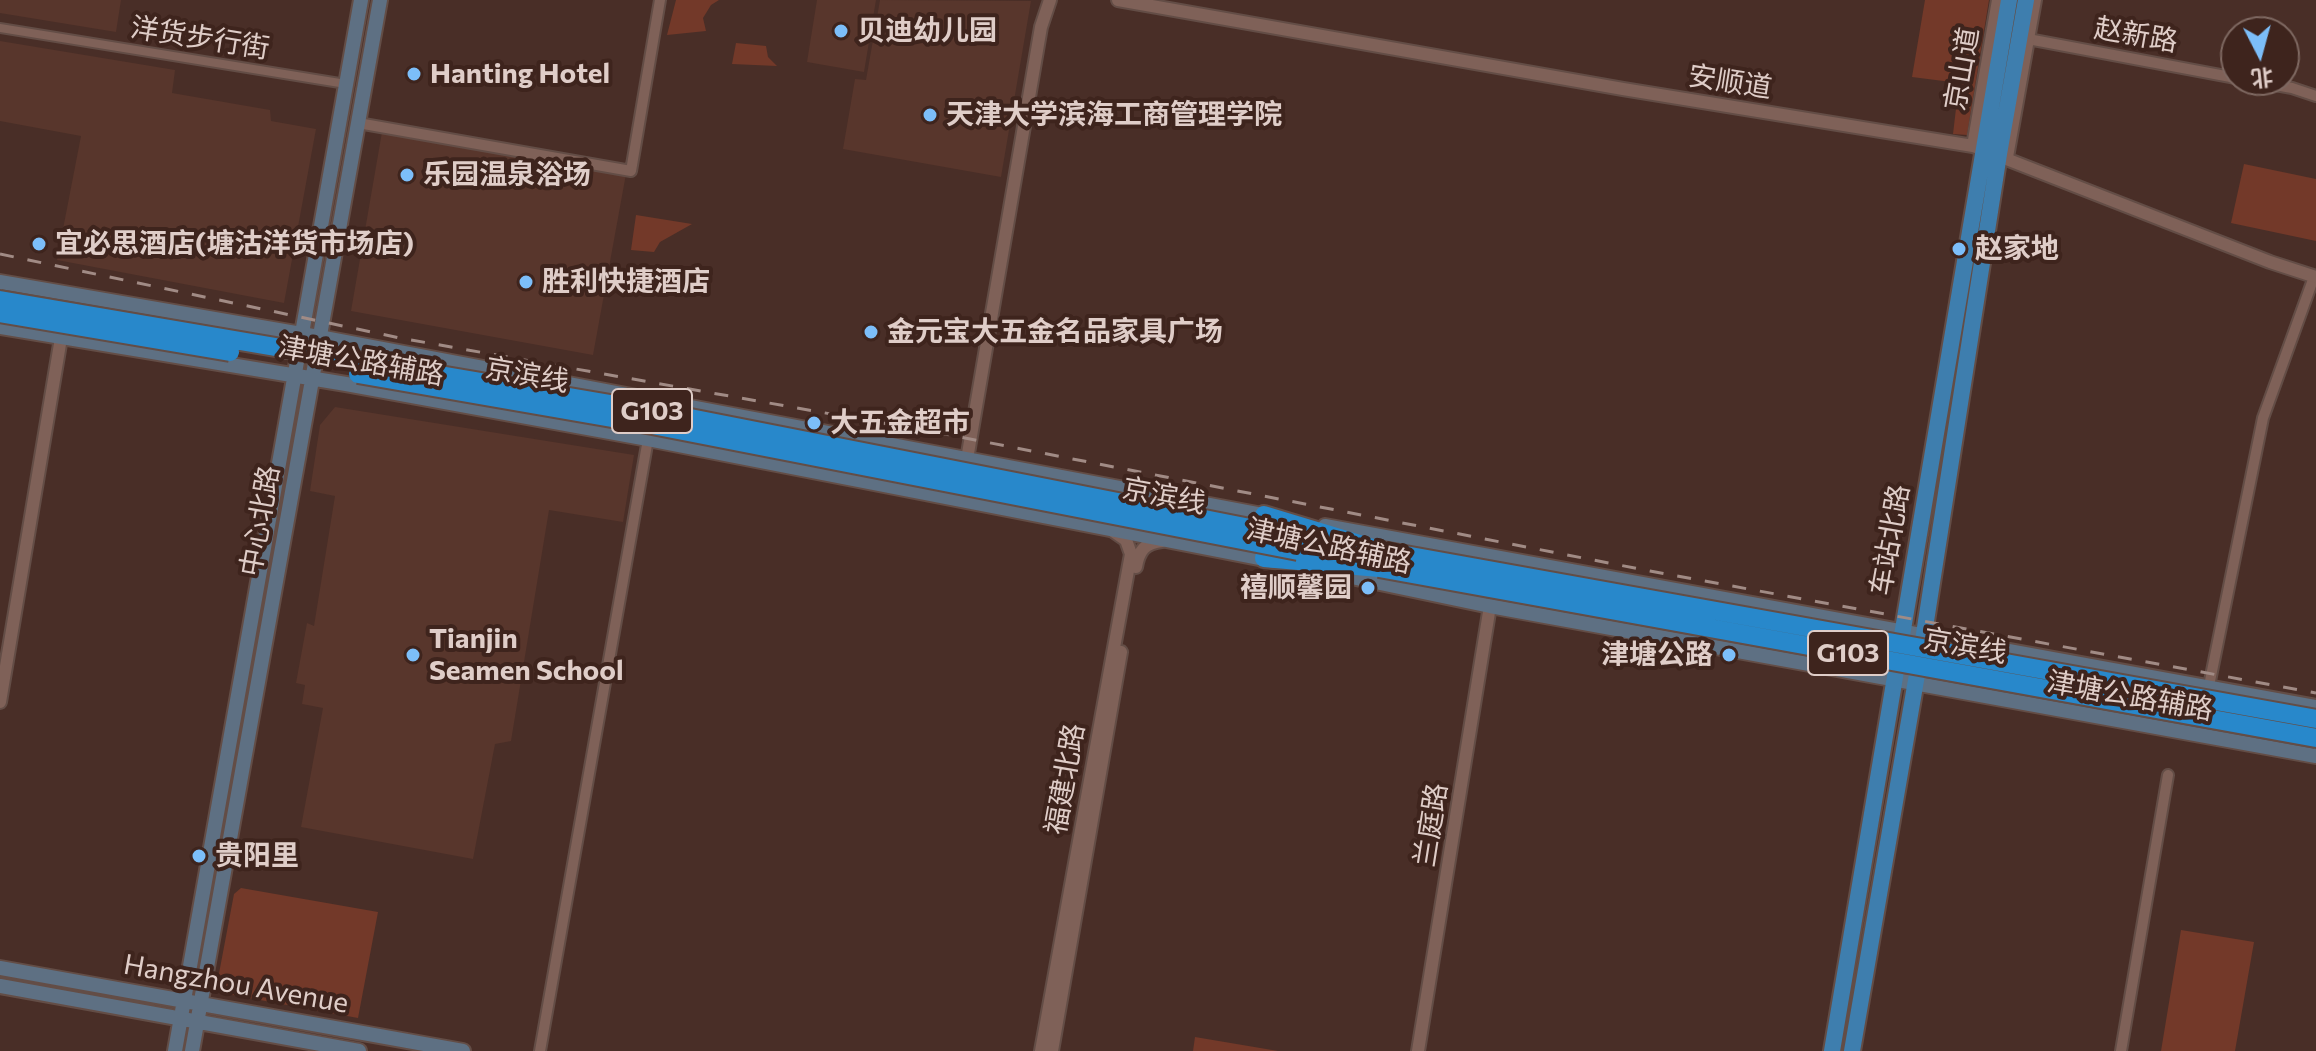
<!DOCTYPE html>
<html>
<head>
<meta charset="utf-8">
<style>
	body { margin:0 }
	#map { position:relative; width:2316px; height:1051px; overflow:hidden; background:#492e27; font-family:Commissioner,"Noto Sans SC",sans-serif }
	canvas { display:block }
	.north { position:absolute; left:2220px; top:16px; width:80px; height:80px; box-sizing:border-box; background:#3e241d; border:2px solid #7e6861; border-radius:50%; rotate:174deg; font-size:22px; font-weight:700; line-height:32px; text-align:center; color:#dfcdc8 }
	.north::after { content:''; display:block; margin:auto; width:28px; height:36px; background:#7cbef9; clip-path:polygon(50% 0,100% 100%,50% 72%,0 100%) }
</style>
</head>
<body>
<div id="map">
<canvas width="2316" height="1051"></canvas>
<div class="north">北</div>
</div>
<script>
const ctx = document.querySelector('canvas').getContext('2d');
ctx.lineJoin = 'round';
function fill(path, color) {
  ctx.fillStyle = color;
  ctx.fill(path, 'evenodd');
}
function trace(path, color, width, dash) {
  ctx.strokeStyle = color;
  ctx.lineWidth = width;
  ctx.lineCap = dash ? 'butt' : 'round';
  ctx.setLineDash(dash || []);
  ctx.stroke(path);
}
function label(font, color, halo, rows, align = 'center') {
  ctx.font = font + ' Commissioner,"Noto Sans SC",sans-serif';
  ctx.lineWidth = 8;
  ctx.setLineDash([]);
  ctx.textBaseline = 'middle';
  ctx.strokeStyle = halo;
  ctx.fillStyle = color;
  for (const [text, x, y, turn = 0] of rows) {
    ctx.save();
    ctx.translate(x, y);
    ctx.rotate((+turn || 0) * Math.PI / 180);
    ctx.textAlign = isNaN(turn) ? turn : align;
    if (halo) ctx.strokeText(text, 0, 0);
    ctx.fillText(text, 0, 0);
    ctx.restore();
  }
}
const built = new Path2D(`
	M0,0H121L116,32L0,13Z
	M817,0H876L864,72L807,62Z
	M880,0L1031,1L1001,177L843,149L855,79L866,80Z
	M0,41L175,70L172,93L270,110L271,121L316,129L284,303L57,260L81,136L0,121Z
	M382,132L626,174L593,355L351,311Z
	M335,407L634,455L623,522L549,510L511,741L495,744L473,859L301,827L323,708L302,704L305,685L296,683L307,623L314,626L335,496L310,491L320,425Z`);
const green = new Path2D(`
	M676,0H719L711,5L703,18L706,31L667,35Z
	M1925,0H1989L1967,135L1953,134L1959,83L1912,77Z
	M736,43L766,46L768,57L777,66L732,64Z
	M2244,164L2316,179V241L2231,223Z
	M636,215L692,224L660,242L654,252L631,250Z
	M241,888L378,912L358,1018L222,993L218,990L217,984L234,894Z
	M2181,930L2254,942L2235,1051H2161Z
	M1195,1037L1278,1051H1193Z`);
const pedestrian = new Path2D(`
	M0,28L346,84`);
const minor = new Path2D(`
	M2028,39L2236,78
	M2248,80L2292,88L2316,96
	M358,123L631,171L660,0
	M2209,686L2263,418L2314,277
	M540,1051L648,439
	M2121,1051L2168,775`);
const tertiary = new Path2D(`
	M1118,0L1623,89L1973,146L2270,262L2316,277
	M1973,146L1998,0
	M2007,157L2035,0
	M966,465L1041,27L1050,0
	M1136,567C1139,550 1145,543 1162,541
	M0,702L61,338
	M1041,1051L1131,554L1126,540L1113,531
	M1052,1051L1121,652
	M1418,1051L1490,606`);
const secondary = new Path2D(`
	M0,282L319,337L1273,517
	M0,327L346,384L648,439L1274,561
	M1325,526L2316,707
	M1318,570L1490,606L2316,756
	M0,968L463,1051
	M0,986L359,1051
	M175,1051L361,0
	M192,1051L380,0`);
const primary = new Path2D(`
	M1832,1051L2009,0
	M1852,1051L1924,634L1999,154L2026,0`);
const trunk = new Path2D(`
	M1264,515L1383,551
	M1264,558L1379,568`);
const rail = new Path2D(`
	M0,254L400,338L939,433L1650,571L2316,693`);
const trunkBridge = new Path2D(`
	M0,300L675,415L1301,538
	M0,313L230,352
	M358,374L652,425L1298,551
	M1383,551L2316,719
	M1379,568L2316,738`);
const markers = [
	[841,31,8,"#7cbef9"],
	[414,74,8,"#7cbef9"],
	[930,115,8,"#7cbef9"],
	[407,175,8,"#7cbef9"],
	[39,244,8,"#7cbef9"],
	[1959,249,8,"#7cbef9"],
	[526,282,8,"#7cbef9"],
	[871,332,8,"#7cbef9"],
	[814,423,8,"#7cbef9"],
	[1368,588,8,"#7cbef9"],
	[413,655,8,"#7cbef9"],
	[1729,655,8,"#7cbef9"],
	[199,856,8,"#7cbef9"]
];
const shields = [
	[652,411,80],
	[1848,653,80]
];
const shieldNames = [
	["G103",652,411],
	["G103",1848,653]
];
const poiNames = [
	["贝迪幼儿园",857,31],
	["Hanting Hotel",430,74],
	["天津大学滨海工商管理学院",946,115],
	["乐园温泉浴场",423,175],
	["宜必思酒店(塘沽洋货市场店)",55,244],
	["赵家地",1975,249],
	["胜利快捷酒店",542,282],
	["金元宝大五金名品家具广场",887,332],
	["大五金超市",830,423],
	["禧顺馨园",1352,588,"right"],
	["Tianjin",429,639],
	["Seamen School",429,671],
	["津塘公路",1713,655,"right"],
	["贵阳里",215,856]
];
const streetNames = [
	["赵新路",2136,35,10],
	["洋货步行街",200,38,9],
	["京山道",1962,69,-80],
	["安顺道",1730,82,9],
	["津塘公路辅路",361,361,10],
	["京滨线",527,375,10],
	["京滨线",1164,496,11],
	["中心北路",260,521,-80],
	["车站北路",1890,540,-80],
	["津塘公路辅路",1329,546,12],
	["京滨线",1965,646,10],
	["津塘公路辅路",2130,696,10],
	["福建北路",1065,779,-80],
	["兰庭路",1431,825,-81],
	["Hangzhou Avenue",236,984,10]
];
fill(built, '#58362c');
fill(green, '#733929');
trace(pedestrian, '#634d46', 12);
trace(minor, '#634d46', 14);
trace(tertiary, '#634d46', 16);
trace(secondary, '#634d46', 18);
trace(primary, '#634d46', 20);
trace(trunk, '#634d46', 22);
trace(pedestrian, '#7f6158', 8);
trace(minor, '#7f6158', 10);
trace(tertiary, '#7f6158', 12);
trace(secondary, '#5e7083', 14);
trace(primary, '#3e7eae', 16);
trace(trunk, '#2888cb', 18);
trace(rail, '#a18b85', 3, [14, 14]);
trace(trunkBridge, '#634d46', 22, []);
trace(trunkBridge, '#2888cb', 18);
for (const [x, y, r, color] of markers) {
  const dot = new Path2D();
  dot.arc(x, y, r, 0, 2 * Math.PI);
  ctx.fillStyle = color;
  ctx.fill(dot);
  trace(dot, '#3e241d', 3);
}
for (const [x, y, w] of shields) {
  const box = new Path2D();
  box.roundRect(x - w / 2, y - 22, w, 44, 6);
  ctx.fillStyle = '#3e241d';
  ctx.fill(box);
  trace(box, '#dfcdc8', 2);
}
label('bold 26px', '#dfcdc8', null, shieldNames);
label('bold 28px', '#dfcdc8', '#3e241d', poiNames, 'left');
label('28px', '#dfcdc8', '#3e241d', streetNames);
</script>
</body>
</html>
